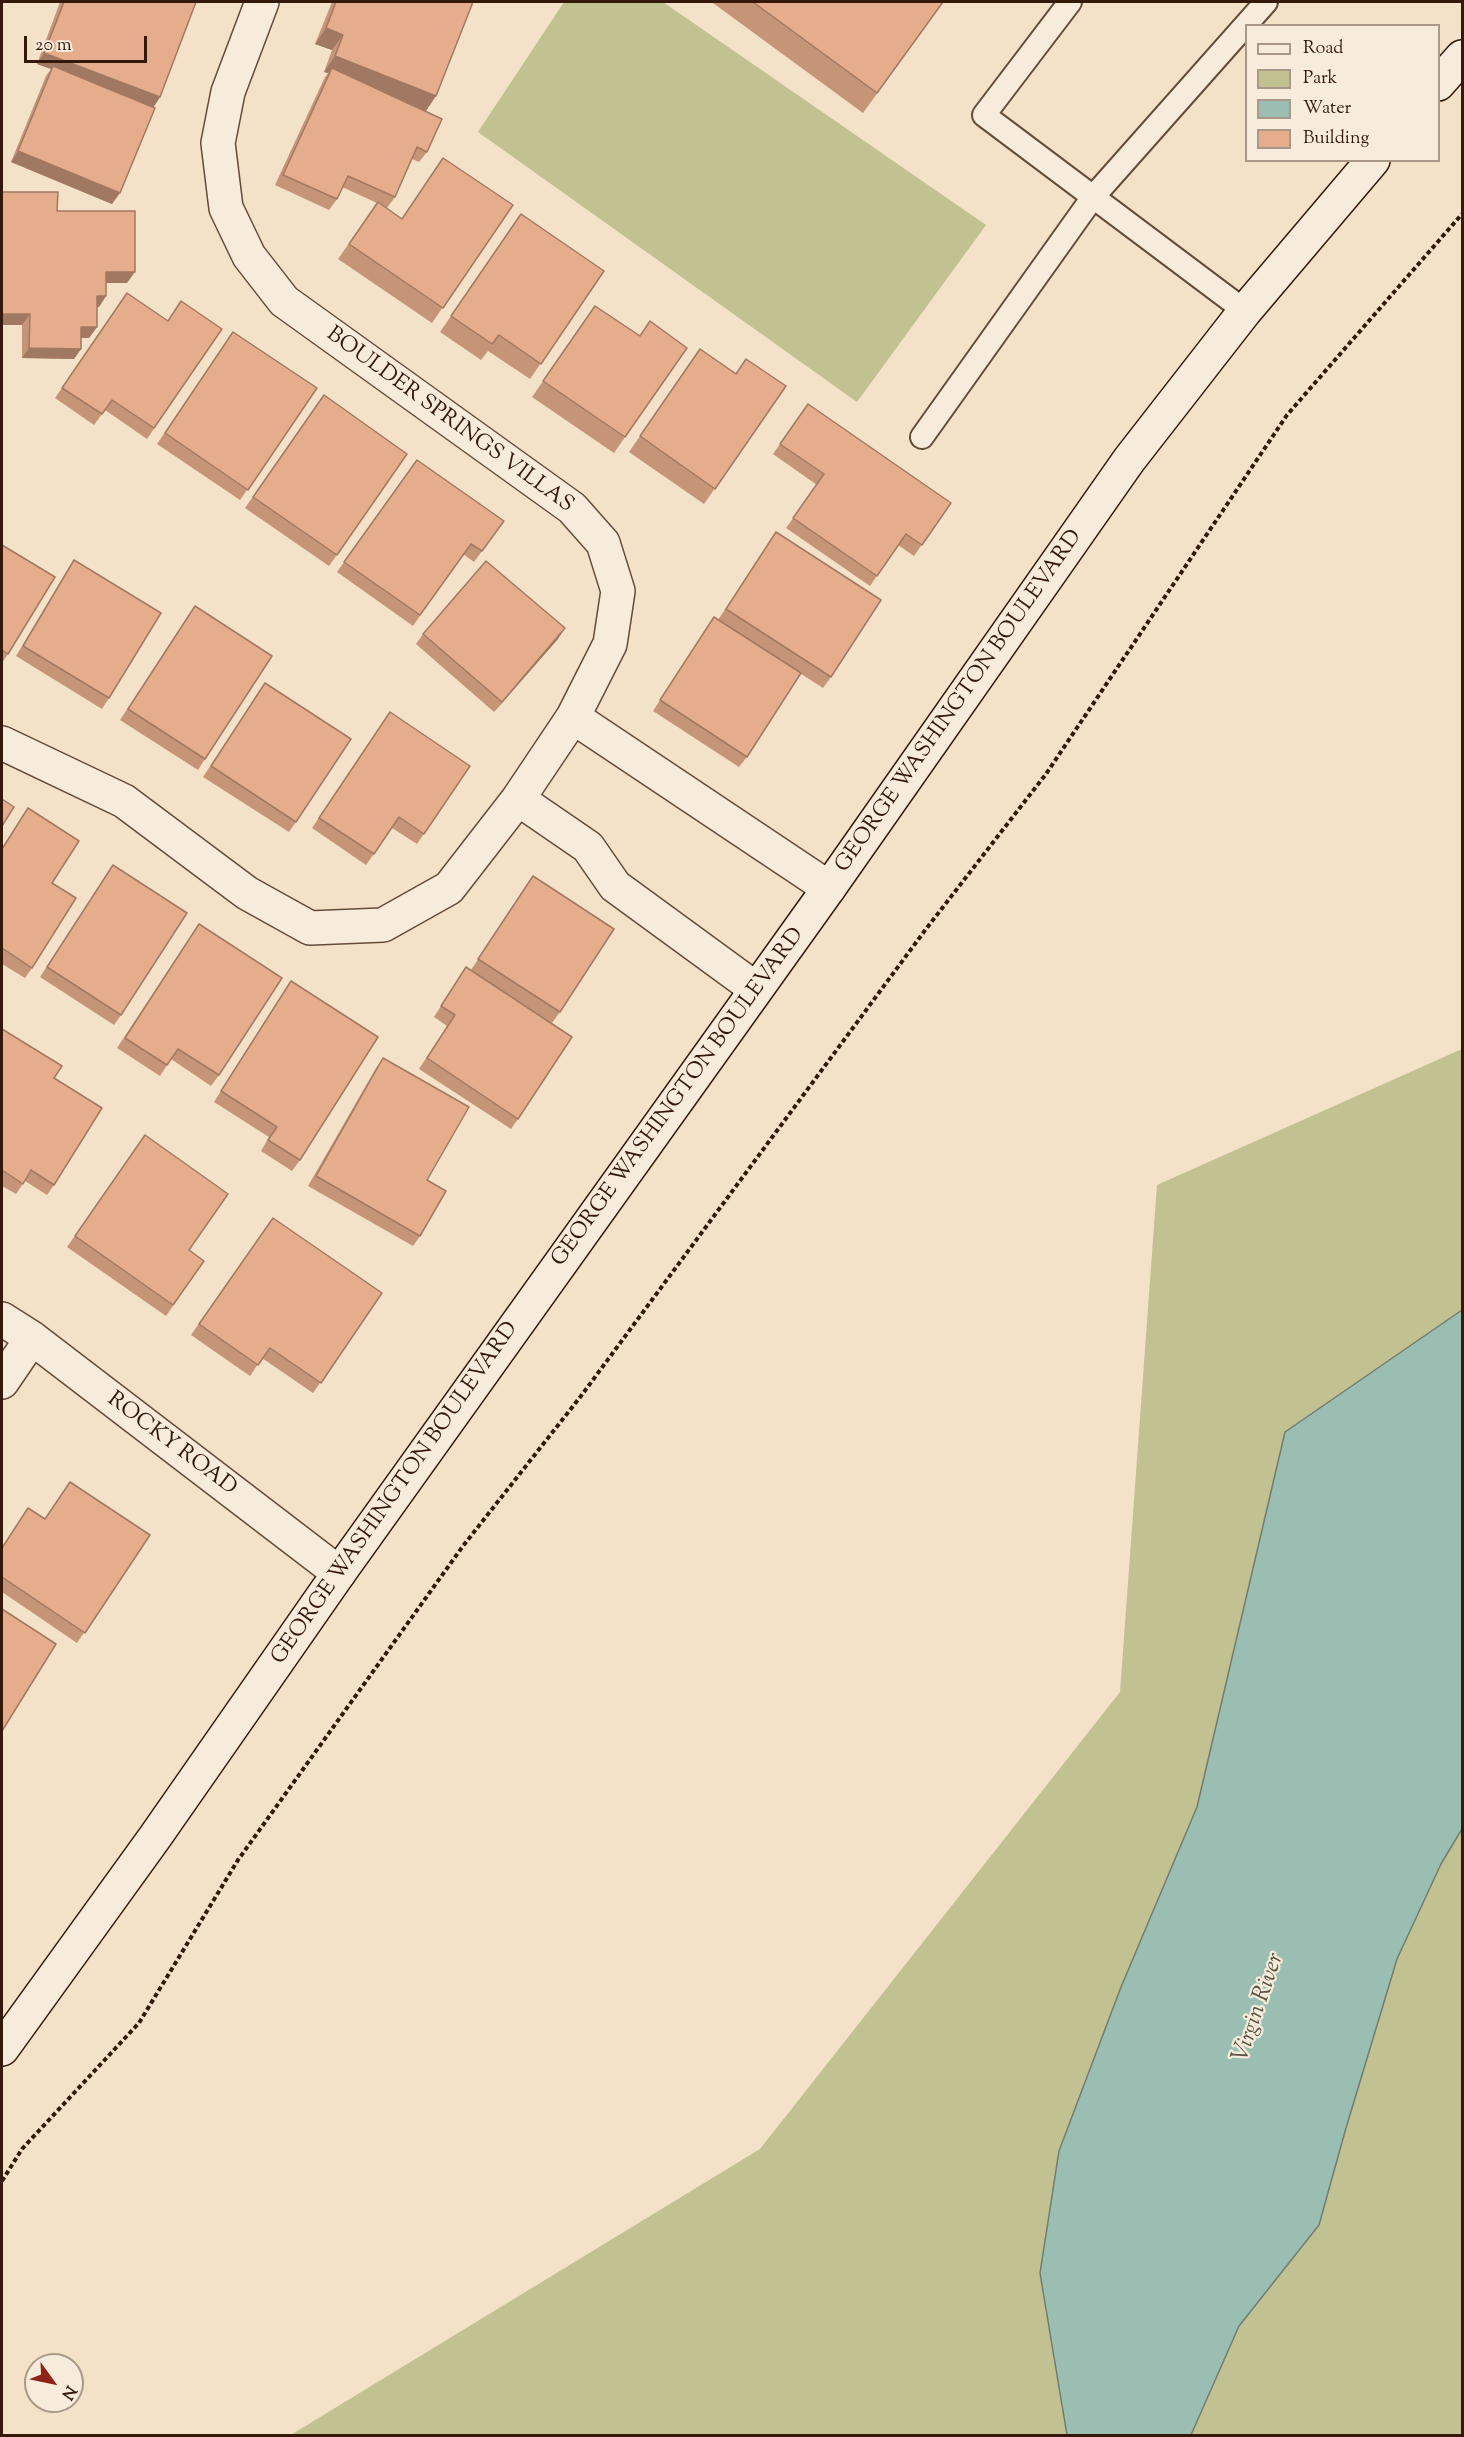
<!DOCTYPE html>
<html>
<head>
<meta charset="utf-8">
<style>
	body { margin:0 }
	#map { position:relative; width:1464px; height:2437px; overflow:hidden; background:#f3e1c8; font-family:"Sorts Mill Goudy",serif }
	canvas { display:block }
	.frame { position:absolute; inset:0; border:3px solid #34190b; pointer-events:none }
	.legend { position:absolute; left:1245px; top:24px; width:195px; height:138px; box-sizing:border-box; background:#f7ecdb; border:2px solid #a99888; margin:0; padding:8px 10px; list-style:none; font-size:18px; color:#34190b }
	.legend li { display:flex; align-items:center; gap:12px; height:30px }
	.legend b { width:30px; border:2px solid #a99888 }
	.north { position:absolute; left:24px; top:2353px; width:60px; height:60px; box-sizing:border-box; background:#f7ecdb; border:2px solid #a99888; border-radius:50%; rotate:123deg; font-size:16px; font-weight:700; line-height:24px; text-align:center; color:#34190b }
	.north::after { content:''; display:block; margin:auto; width:21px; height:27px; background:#8f2418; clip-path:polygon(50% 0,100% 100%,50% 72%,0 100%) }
	.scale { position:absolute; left:24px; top:36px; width:123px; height:27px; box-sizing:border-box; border:3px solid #34190b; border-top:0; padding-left:8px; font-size:18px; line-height:21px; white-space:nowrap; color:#34190b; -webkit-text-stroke:4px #f7ecdb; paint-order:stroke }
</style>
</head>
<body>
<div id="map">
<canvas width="1464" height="2437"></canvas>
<div class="frame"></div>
<ul class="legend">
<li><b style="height:8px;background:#f7ecdb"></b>Road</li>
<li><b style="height:16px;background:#c2c192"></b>Park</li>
<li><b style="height:16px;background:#9bbeb2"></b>Water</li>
<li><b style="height:16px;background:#e6ad8c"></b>Building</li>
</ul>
<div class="north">N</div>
<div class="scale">20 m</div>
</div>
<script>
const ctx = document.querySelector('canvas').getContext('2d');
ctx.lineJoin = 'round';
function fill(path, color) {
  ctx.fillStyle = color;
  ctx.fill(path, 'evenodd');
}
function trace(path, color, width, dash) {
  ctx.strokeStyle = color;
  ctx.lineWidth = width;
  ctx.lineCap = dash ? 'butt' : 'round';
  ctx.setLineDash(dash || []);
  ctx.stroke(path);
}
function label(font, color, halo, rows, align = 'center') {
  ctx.font = font + ' "Sorts Mill Goudy",serif';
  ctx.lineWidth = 4.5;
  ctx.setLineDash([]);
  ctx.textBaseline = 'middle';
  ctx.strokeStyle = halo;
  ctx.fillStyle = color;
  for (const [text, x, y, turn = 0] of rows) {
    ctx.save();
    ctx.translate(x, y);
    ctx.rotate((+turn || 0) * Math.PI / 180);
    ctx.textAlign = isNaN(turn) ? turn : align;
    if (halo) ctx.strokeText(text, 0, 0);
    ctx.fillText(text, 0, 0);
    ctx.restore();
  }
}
const green = new Path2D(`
	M564,2H663L986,225L857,402L478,132Z
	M1462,1049V1310L1285,1432L1197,1807L1121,1987L1059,2151L1040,2274L1067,2435L289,2436L760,2149L1120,1692L1157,1185Z
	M1462,1829V2435L1191,2436L1239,2326L1319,2225L1346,2128L1397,1959L1441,1864Z`);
const water = new Path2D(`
	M1462,1310V1829L1441,1864L1397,1959L1346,2128L1319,2225L1239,2326L1191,2435H1067L1040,2273L1059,2151L1121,1987L1197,1807L1285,1432Z`);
const path = new Path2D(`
	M2,2181L22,2149L139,2023L238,1860L463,1546L581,1396L926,929L1046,774L1287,415L1462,214`);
const service = new Path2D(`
	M1070,2L984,115L1245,311
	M922,437L1093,197L1266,2`);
const minor = new Path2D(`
	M573,717L829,888
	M2,743L124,801L247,893L310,928L383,925L449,888L518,799L573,717L610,644L618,591L603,543L572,508L284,301L249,256L226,208L218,143L228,92L262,2
	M518,799L588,847L615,886L756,989
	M2,1319L32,1338L339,1573
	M2,1382L32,1338`);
const secondary = new Path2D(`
	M1438,84L1462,57
	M2,2049L155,1837L339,1573L829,888L1129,460L1245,311L1373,160`);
const wall = new Path2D(`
	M60,2H195L160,97L153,108L112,204L11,162L46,76L51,69L37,64Z
	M332,2H473L426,111L427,152L419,162L412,159L395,197L387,208L382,206L402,219L513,205L432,323L338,259L377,203L342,187L337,199L329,210L275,185L324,79L328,73L324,72L332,50L315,44Z
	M714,2H943L863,113L713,3Z
	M57,211L127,283H106V296L99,307H97V327L89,338H81V349L74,359L22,358V325Z
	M521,214L604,271L530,379L488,351L481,360L440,332Z
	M127,293L167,321L222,329L147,439L105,410L94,425L55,398Z
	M595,306L640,336L687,348L614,453L532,397Z
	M233,332L317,388L240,500L157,444Z
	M700,349L736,373L746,359L786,386L704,504L629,452Z
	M324,395L407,454L329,566L245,508Z
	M808,404L951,503L914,556L898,545L870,586L786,528L817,485L773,454Z
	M417,460L504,521L474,562L463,554L413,626L337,572Z
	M776,532L831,677L823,688L718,620Z
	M2,545L8,654L2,663Z
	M74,560L109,698L102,709L16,656L67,571Z
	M195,606L205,759L198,770L120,720Z
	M714,617L747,757L739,767L653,711Z
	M423,634L558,639L494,712L416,644Z
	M265,683L296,822L289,832L203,777Z
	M390,712L470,766L417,844L392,828L366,865L312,828Z
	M28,808L32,968L25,978L2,964V848Z
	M113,865L121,1015L114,1025L40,977Z
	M533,876L560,1012L552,1023L471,970Z
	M199,924L219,1075L211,1086L171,1059L160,1076L117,1048Z
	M466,967L518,1119L511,1129L419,1069L447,1026L434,1017Z
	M291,981L300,1160L292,1171L261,1151L269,1137L214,1102Z
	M2,1029L54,1078V1185L47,1195L25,1181L16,1194L2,1186Z
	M383,1058L427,1180L420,1236L413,1246L308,1186L376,1068Z
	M145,1135L189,1250L204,1261L166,1316L67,1247Z
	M273,1218L382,1293L313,1393L262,1358L250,1376L191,1335Z
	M44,1519L150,1535L77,1643L2,1592V1547Z`);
const shadedWall = new Path2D(`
	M326,28L343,35L332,50L315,44Z
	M44,53L160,97L153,108L53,66L51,69L37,64Z
	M335,56L436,96L426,111L332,68L328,73L324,72Z
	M18,151L120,193L112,204L11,162Z
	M106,272H135L127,283H98Z
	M97,296H106L99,307H90Z
	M2,314H30L22,325H2Z
	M81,327H97L89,338H74Z
	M29,348L81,349L74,359L22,358Z
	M565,628L558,639L494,712L502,702Z`);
const building = new Path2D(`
	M64,2H196L160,97L44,53Z
	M336,2H473L436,96L335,56L343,35L326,28Z
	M753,2H943L877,93Z
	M53,66L155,108L120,193L18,151Z
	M332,68L442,119L427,152L417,147L395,197L348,176L337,199L283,175Z
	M443,158L513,205L443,308L349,244L378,202L402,219Z
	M2,192H58L57,211H135V272H106V296H97V327H81V349L29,348L30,314H2Z
	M521,214L604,271L541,364L499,335L492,344L451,316Z
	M127,293L168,321L181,301L222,329L154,428L112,400L102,414L62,388Z
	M595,306L640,336L650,321L687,348L625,437L543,381Z
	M233,332L317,388L248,490L165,433Z
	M700,349L736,374L746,359L786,386L715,489L640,436Z
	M324,395L407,454L337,555L253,497Z
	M808,404L951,503L922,545L906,534L877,576L793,518L824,474L780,444Z
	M417,460L504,521L482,551L471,544L420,615L344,562Z
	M776,532L881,600L831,677L726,609Z
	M2,545L55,577L8,654L2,650Z
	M74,560L161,613L109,698L23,646Z
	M486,561L565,628L502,702L423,634Z
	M195,606L272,656L205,759L128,709Z
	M714,617L801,673L747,757L660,700Z
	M265,683L351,739L296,822L211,766Z
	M390,712L470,766L424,834L399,817L374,854L319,818Z
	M2,799L14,807L2,826Z
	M28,808L79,841L52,883L76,898L32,968L2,948V849Z
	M113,865L187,913L121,1015L47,967Z
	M533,876L614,929L560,1012L478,959Z
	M199,924L282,978L219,1075L178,1049L167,1065L125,1038Z
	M466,967L572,1037L518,1119L427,1058L455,1015L441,1006Z
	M291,981L378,1037L300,1160L268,1140L277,1127L221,1091Z
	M2,1029L62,1066L54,1078L102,1108L54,1185L31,1170L23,1184L2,1170Z
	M383,1058L469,1107L427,1180L446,1191L420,1236L316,1176Z
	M145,1135L228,1194L189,1250L204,1261L173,1305L75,1236Z
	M273,1218L382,1293L321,1383L270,1348L258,1365L199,1324Z
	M70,1482L150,1535L85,1633L2,1577V1548L28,1508L45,1519Z
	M2,1609L56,1644L2,1731Z`);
const streetNames = [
	["BOULDER SPRINGS VILLAS",449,421,36],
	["GEORGE WASHINGTON BOULEVARD",960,702,-55],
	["GEORGE WASHINGTON BOULEVARD",679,1098,-54],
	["ROCKY ROAD",171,1445,37],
	["GEORGE WASHINGTON BOULEVARD",396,1494,-55]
];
const waterNames = [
	["Virgin River",1260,2008,-71]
];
fill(green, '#c2c192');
fill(water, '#9bbeb2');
trace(water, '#727c6f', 1.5);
trace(service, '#644b3a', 26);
trace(minor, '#644b3a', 36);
trace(secondary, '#34190b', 36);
trace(path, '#34190b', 4, [4.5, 3]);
trace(service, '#f7ecdb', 22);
trace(minor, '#f7ecdb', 33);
trace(secondary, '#f7ecdb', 33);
fill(wall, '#c69578');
fill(shadedWall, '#a17962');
fill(building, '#e6ad8c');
trace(building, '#a17962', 1.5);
label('22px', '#34190b', '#f7ecdb', streetNames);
label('italic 24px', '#585345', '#f7ecdb', waterNames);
</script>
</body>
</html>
